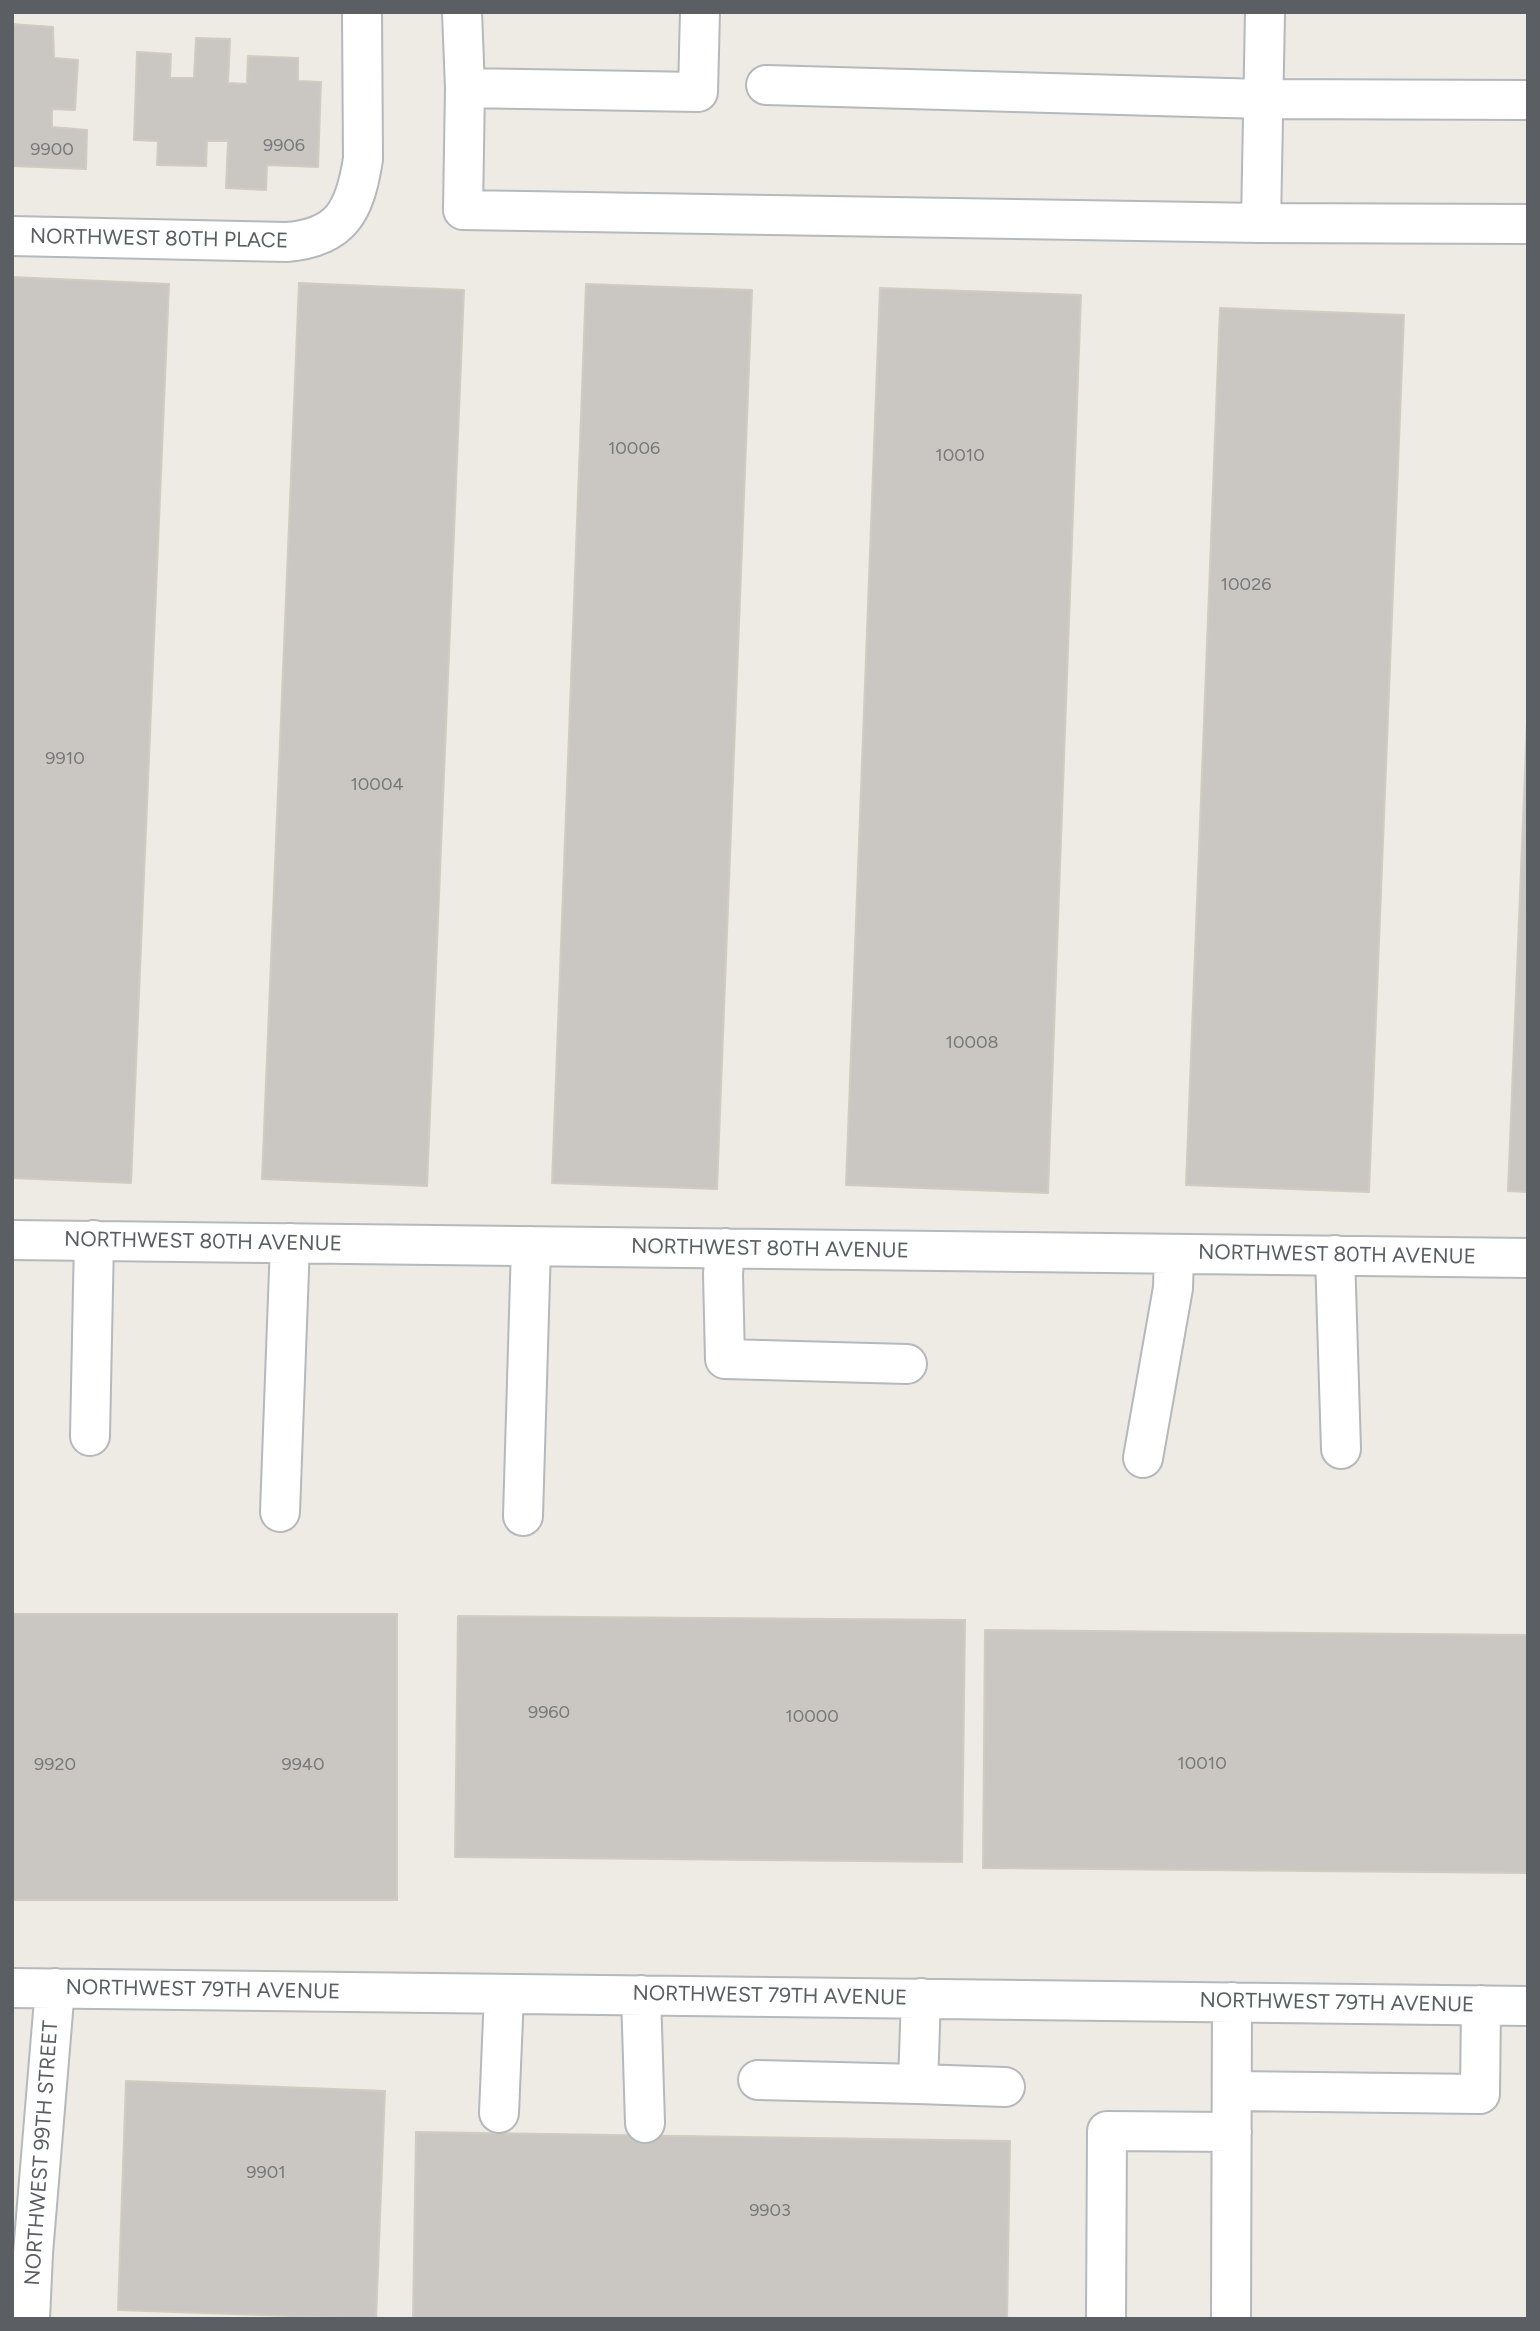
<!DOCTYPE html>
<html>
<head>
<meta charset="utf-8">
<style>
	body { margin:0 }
	#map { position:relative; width:1540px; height:2331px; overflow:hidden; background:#edebe3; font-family:Figtree,sans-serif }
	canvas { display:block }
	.frame { position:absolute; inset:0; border:14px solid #5b5e63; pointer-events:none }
</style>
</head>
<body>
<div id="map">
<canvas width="1540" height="2331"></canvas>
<div class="frame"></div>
</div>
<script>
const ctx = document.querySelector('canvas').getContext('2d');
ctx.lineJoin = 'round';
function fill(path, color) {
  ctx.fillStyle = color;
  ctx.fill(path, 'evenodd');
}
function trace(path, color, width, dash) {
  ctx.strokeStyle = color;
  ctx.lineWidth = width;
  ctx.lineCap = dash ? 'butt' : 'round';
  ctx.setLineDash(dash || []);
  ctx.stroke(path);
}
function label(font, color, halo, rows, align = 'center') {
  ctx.font = font + ' Figtree,sans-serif';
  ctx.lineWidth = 5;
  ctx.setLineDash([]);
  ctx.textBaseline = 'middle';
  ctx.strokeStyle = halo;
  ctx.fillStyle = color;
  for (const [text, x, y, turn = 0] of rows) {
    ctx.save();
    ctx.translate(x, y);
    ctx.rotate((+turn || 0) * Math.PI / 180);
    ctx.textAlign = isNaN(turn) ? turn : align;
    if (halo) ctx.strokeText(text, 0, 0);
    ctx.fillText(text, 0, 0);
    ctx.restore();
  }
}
const building = new Path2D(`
	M12,24L53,27L54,58L78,60L75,110L52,109V127L87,130L86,169L12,166Z
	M196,38L230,39L228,83L247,84L248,56L298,58V81L321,82L318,167L267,165L266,190L226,188L228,141H207L206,166L157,165L158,141L134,140L137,52L171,54L170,78H194Z
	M12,277L169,284L131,1183L12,1178Z
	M299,283L464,290L427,1186L262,1179Z
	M586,284L752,290L717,1189L552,1183Z
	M880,288L1081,295L1048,1193L846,1185Z
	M1220,308L1404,315L1369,1192L1186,1185Z
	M1528,697V1192L1508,1191Z
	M12,1614H397V1900H12Z
	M458,1616L965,1620L962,1862L455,1857Z
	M985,1630L1528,1635V1873L983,1868Z
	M126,2081L385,2091L376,2319L118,2310Z
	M416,2132L1010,2141L1007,2319H413Z`);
const minor = new Path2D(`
	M462,12L465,88L698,92L700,12
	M766,85L1263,99L1528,100
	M465,88L463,210L1261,223L1265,12
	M1261,223L1528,224
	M12,236L286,242C342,238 355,210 363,159L362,12
	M12,1240L1528,1258
	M725,1248L723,1274L725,1359L907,1364
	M1335,1255L1341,1449
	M90,1436L94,1240
	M1143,1458L1173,1288L1174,1254
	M280,1512L290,1243
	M523,1516L531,1246
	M12,1988L1528,2006
	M641,1995L645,2123
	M921,1998L918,2084L1005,2087
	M758,2080L918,2084
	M1232,2091L1480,2094L1481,2005
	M499,2113L504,1994
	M30,2319L33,2253L55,1988
	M1106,2319L1107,2131L1232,2132
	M1231,2319L1232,2002`);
const numberNames = [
	["9906",284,146],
	["9900",52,150],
	["10006",634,449],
	["10010",960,456],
	["10026",1246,585],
	["9910",65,759],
	["10004",377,785],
	["10008",972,1043],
	["9960",549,1713],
	["10000",812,1717],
	["10010",1202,1764],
	["9920",55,1765],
	["9940",303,1765],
	["9901",266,2173],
	["9903",770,2211]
];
const streetNames = [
	["NORTHWEST 80TH PLACE",159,239,1],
	["NORTHWEST 80TH AVENUE",203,1242,1],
	["NORTHWEST 80TH AVENUE",770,1249,1],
	["NORTHWEST 80TH AVENUE",1337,1255,1],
	["NORTHWEST 79TH AVENUE",203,1990,1],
	["NORTHWEST 79TH AVENUE",770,1996,1],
	["NORTHWEST 79TH AVENUE",1337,2003,1],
	["NORTHWEST 99TH STREET",42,2153,-86]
];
fill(building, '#cac7c2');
trace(building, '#d1ccc1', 2);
trace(minor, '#b5b8bc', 42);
trace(minor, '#fff', 38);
label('18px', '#77787b', null, numberNames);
label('21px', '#5b5e63', '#fff', streetNames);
</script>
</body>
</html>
